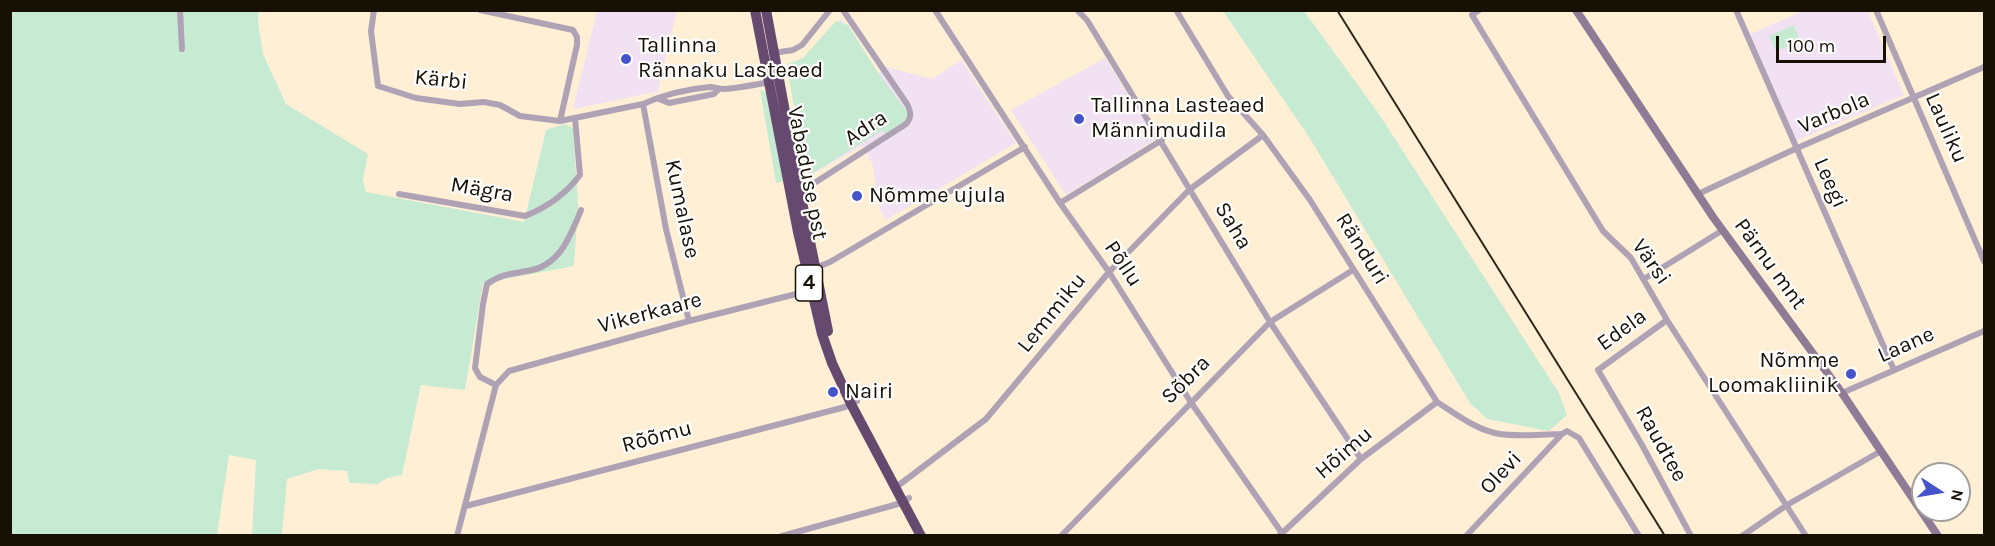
<!DOCTYPE html>
<html>
<head>
<meta charset="utf-8">
<style>
	body { margin:0 }
	#map { position:relative; width:1995px; height:546px; overflow:hidden; background:#ffefd5; font-family:Karla,sans-serif }
	canvas { display:block }
	.frame { position:absolute; inset:0; border:12px solid #171005; pointer-events:none }
	.north { position:absolute; left:1911px; top:462px; width:60px; height:60px; box-sizing:border-box; background:#fff; border:2px solid #a29f9b; border-radius:50%; rotate:102deg; font-size:16px; font-weight:700; line-height:24px; text-align:center; color:#171005 }
	.north::after { content:''; display:block; margin:auto; width:21px; height:27px; background:#4554c9; clip-path:polygon(50% 0,100% 100%,50% 72%,0 100%) }
	.scale { position:absolute; left:1776px; top:36px; width:110px; height:27px; box-sizing:border-box; border:3px solid #171005; border-top:0; padding-left:8px; font-size:18px; line-height:21px; white-space:nowrap; color:#171005; -webkit-text-stroke:4px #fff; paint-order:stroke }
</style>
</head>
<body>
<div id="map">
<canvas width="1995" height="546"></canvas>
<div class="frame"></div>
<div class="north">N</div>
<div class="scale">100 m</div>
</div>
<script>
const ctx = document.querySelector('canvas').getContext('2d');
ctx.lineJoin = 'round';
function fill(path, color) {
  ctx.fillStyle = color;
  ctx.fill(path, 'evenodd');
}
function trace(path, color, width, dash) {
  ctx.strokeStyle = color;
  ctx.lineWidth = width;
  ctx.lineCap = dash ? 'butt' : 'round';
  ctx.setLineDash(dash || []);
  ctx.stroke(path);
}
function label(font, color, halo, rows, align = 'center') {
  ctx.font = font + ' Karla,sans-serif';
  ctx.lineWidth = 4.5;
  ctx.setLineDash([]);
  ctx.textBaseline = 'middle';
  ctx.strokeStyle = halo;
  ctx.fillStyle = color;
  for (const [text, x, y, turn = 0] of rows) {
    ctx.save();
    ctx.translate(x, y);
    ctx.rotate((+turn || 0) * Math.PI / 180);
    ctx.textAlign = isNaN(turn) ? turn : align;
    if (halo) ctx.strokeText(text, 0, 0);
    ctx.fillText(text, 0, 0);
    ctx.restore();
  }
}
const education = new Path2D(`
	M597,11H677L657,94L655,92L646,94L573,109Z
	M1803,11H1868L1904,95L1796,141L1750,34Z
	M841,19L878,74L887,67L932,79L961,60L1016,143L886,220L880,209L872,163L862,146L811,175L794,75Z
	M1105,58L1156,139L1066,195L1011,110Z`);
const green = new Path2D(`
	M10,11H259L258,22L263,54L286,104L368,154L363,180L366,192L524,222L546,130L565,124L573,128L578,205L574,266L483,283L465,390L421,385L402,475L387,478L378,484L349,483L347,471L319,469L287,479L282,535H252L256,460L229,455L217,535H11Z
	M1223,11H1304L1379,114L1559,393L1567,415L1549,431L1487,419L1470,403L1309,137Z
	M836,21L848,25L877,71L908,113L905,121L886,134L883,130L810,175L805,168L787,67L788,64L803,58Z
	M1794,25L1800,41L1776,51L1769,36Z
	M760,90L766,92L784,181L776,183Z`);
const street = new Path2D(`
	M180,10L182,49
	M374,10L371,31L378,86L416,98L460,104L484,102L500,105L520,116L560,121L643,104C663,95 687,89 710,87C715,87 718,89 724,89C739,88 754,85 770,82
	M480,10L573,30L577,37V45L560,121
	M935,10L1060,203L1109,272L1190,401L1284,536
	M1077,10L1087,20L1270,322L1361,459
	M1176,10L1228,96L1263,135L1310,200L1437,402C1456,414 1476,430 1500,434C1520,437 1542,434 1562,434L1567,431L1579,438L1639,536
	M1479,10L1472,15L1603,231L1631,258L1667,320L1806,536
	M1736,10L1894,370
	M1876,10L1984,261
	M773,53L793,50L802,45L830,10
	M659,99L669,103L714,94L719,89
	M643,104L666,229L689,321
	M796,188L816,182L906,124C912,117 911,112 907,104L843,10
	M399,194L525,216C548,207 565,195 580,175L575,118
	M1698,194L1795,149L1984,67
	M1060,203L1162,140
	M815,268L830,262L1025,147
	M1644,279L1723,230
	M1667,320L1598,370L1642,445L1691,536
	M496,385L480,377L475,368L483,304L487,284C502,274 510,274 527,271C559,267 570,237 581,210
	M1842,393L1984,331
	M895,488L986,419L1109,272L1189,190L1263,135
	M466,506L845,407L857,401
	M457,536L496,385L509,371L689,321L812,290
	M782,536L898,504L909,498
	M1061,536L1270,322L1353,270
	M1279,536L1361,459L1437,402
	M1466,536L1562,434
	M1742,536L1787,505L1881,451`);
const secondary = new Path2D(`
	M1576,10L1713,217L1842,393L1938,536`);
const highway = new Path2D(`
	M755,10L798,232L822,334L832,363L851,404L921,536
	M766,10L799,187L828,331`);
const rail = new Path2D(`
	M1337,10L1665,536`);
const markers = [
	[626,59,6,"#4554c9"],
	[1079,119,6,"#4554c9"],
	[857,196,6,"#4554c9"],
	[1851,374,6,"#4554c9"],
	[833,392,6,"#4554c9"]
];
const shields = [
	[809,283,27]
];
const shieldNames = [
	["4",809,283]
];
const poiNames = [
	["Tallinna",638,46],
	["Rännaku Lasteaed",638,71],
	["Tallinna Lasteaed",1091,106],
	["Männimudila",1091,131],
	["Nõmme ujula",869,196],
	["Nõmme",1839,361,"right"],
	["Loomakliinik",1839,386,"right"],
	["Nairi",845,392]
];
const streetNames = [
	["Kärbi",441,80,6],
	["Varbola",1834,113,-23],
	["Adra",866,128,-33],
	["Lauliku",1946,128,66],
	["Vabaduse pst",807,173,79],
	["Leegi",1830,183,66],
	["Mägra",482,190,10],
	["Kumalase",682,209,78],
	["Saha",1233,226,59],
	["Ränduri",1362,249,58],
	["Värsi",1651,262,55],
	["Põllu",1123,264,56],
	["Pärnu mnt",1770,264,54],
	["Vikerkaare",650,313,-15],
	["Lemmiku",1052,313,-51],
	["Edela",1622,330,-36],
	["Laane",1906,345,-24],
	["Sõbra",1186,380,-45],
	["Rõõmu",657,437,-15],
	["Raudtee",1661,444,61],
	["Hõimu",1344,453,-41],
	["Olevi",1501,473,-47]
];
fill(education, '#f2e1f3');
fill(green, '#c7ebd2');
trace(street, '#b0a2b5', 6);
trace(secondary, '#907b97', 8);
trace(highway, '#66496f', 10);
trace(rail, '#2e261a', 2);
for (const [x, y, r, color] of markers) {
  const dot = new Path2D();
  dot.arc(x, y, r, 0, 2 * Math.PI);
  ctx.fillStyle = color;
  ctx.fill(dot);
  trace(dot, '#fff', 2);
}
for (const [x, y, w] of shields) {
  const box = new Path2D();
  box.roundRect(x - w / 2, y - 18, w, 36, 4.5);
  ctx.fillStyle = '#fff';
  ctx.fill(box);
  trace(box, '#171005', 1.5);
}
label('bold 21px', '#171005', null, shieldNames);
label('22px', '#171005', '#fff', poiNames, 'left');
label('22px', '#171005', '#fff', streetNames);
</script>
</body>
</html>
